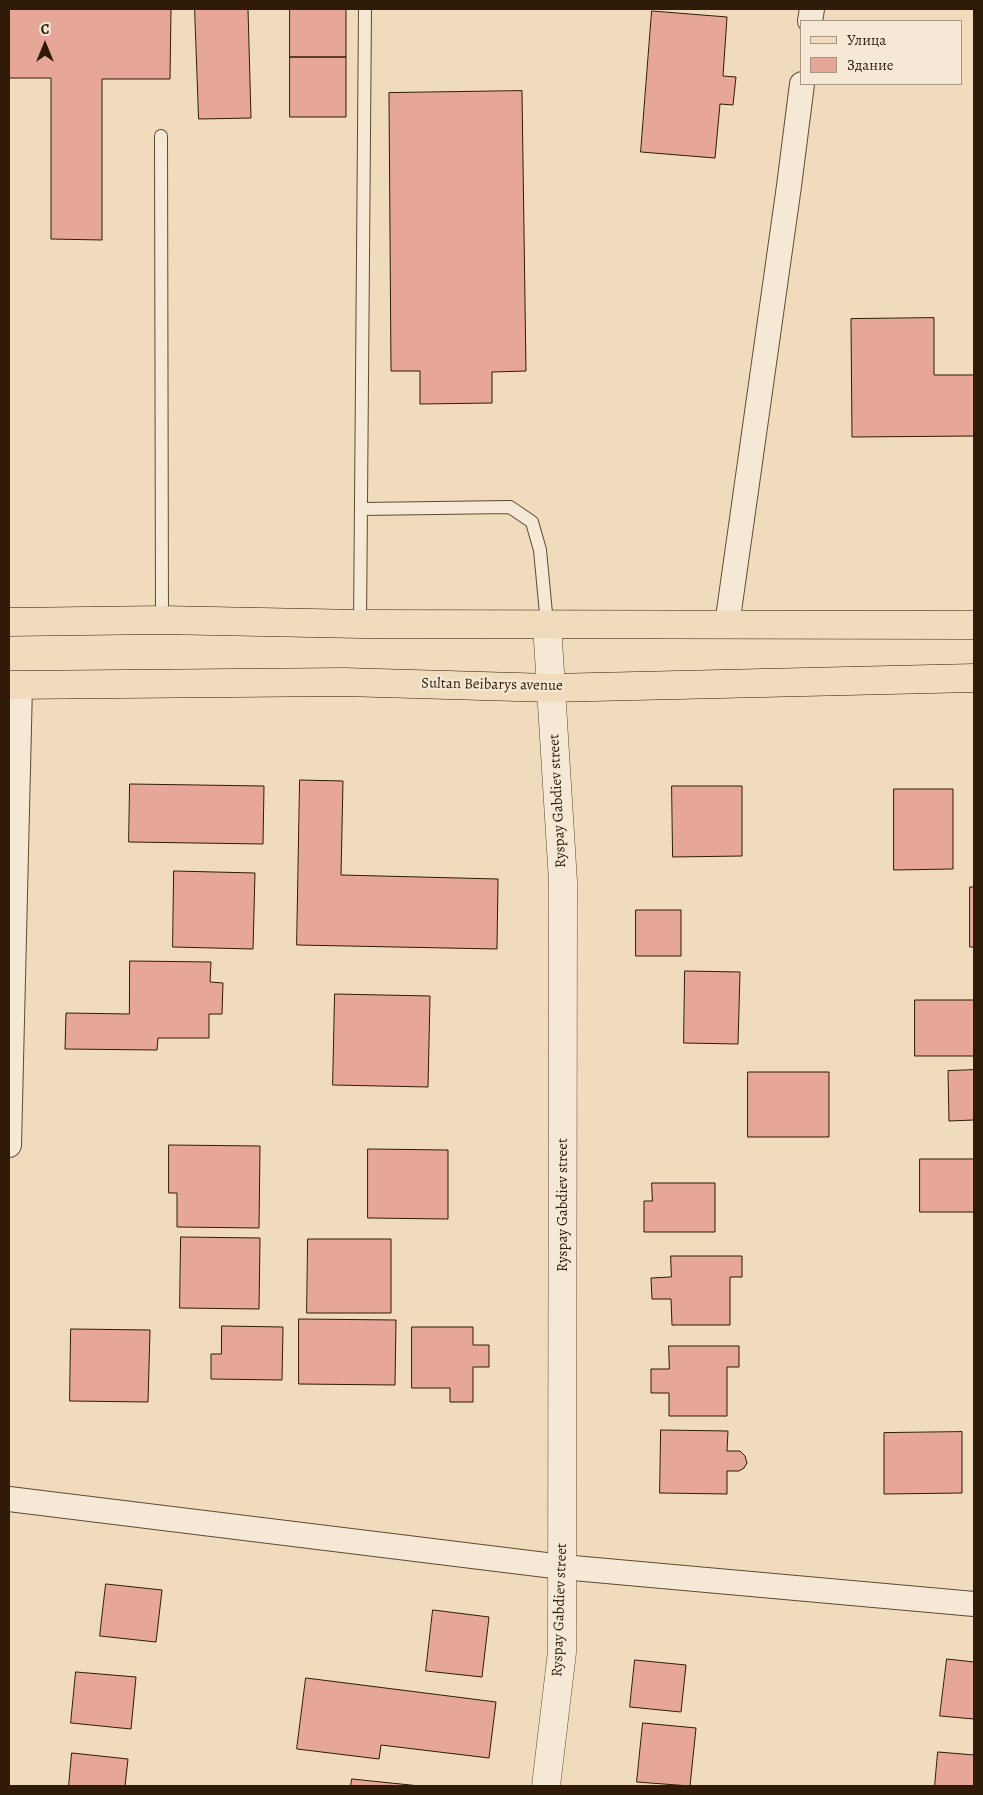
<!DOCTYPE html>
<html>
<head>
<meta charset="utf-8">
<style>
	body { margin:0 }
	#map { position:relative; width:983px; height:1795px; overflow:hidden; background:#f0dbbd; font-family:Alegreya,serif }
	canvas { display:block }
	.frame { position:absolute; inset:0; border:10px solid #2f1b07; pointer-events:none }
	.legend { position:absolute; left:800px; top:20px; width:162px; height:65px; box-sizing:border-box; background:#f5e8d4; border:1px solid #a69682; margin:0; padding:6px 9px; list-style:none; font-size:15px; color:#2f1b07 }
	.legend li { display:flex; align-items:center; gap:10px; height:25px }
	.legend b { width:25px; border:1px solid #a69682 }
	.north { position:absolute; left:20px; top:20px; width:50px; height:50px; -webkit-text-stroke:4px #f5e8d4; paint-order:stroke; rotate:0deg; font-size:14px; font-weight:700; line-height:20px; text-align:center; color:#2f1b07 }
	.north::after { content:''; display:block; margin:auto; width:18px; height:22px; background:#2f1b07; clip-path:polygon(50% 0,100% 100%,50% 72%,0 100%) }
</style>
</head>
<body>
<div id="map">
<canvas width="983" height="1795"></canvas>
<div class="frame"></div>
<ul class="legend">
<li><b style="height:6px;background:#f0dbbd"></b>Улица</li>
<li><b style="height:14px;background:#e6a799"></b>Здание</li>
</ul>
<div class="north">С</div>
</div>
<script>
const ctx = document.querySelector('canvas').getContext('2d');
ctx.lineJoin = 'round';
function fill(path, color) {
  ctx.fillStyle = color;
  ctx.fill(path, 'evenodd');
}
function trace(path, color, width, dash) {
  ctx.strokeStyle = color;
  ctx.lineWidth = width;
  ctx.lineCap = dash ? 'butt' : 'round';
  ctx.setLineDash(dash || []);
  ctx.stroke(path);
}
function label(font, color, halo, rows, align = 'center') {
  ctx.font = font + ' Alegreya,serif';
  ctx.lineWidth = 4.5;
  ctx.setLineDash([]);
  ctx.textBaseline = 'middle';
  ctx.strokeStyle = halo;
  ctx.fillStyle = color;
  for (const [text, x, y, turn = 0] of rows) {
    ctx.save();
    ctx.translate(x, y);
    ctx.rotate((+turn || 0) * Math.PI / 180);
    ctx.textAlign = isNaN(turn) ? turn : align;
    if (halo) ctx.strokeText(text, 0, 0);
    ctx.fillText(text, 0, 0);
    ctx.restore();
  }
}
const building = new Path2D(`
	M9,9H171L170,79H102V240L51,239V78H9Z
	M195,9H248L251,118L199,119Z
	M290,9H346V57H290Z
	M652,11L727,17L723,76L736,77L733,105L720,104L715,158L641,152Z
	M290,57H346V117H290Z
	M522,91L526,371L492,372V403L420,404V371H391L389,93Z
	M934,318V375H974V436L852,437L851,319Z
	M300,780L343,781L341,875L498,879L497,949L297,945Z
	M130,784L264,786L263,844L129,842Z
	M672,786H742V856L673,857Z
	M894,789H953V869L894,870Z
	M174,871L255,873L253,949L173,947Z
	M970,887H974V947H970Z
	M636,910H681V956H636Z
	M130,961L211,962L210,982L223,983L222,1014H209V1038H158L157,1050L65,1049L66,1013L129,1014Z
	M685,971L740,972L738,1044L684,1043Z
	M335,994L430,996L428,1087L333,1085Z
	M915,1000H974V1056H915Z
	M974,1070V1120L949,1121L948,1071Z
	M748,1072H829V1137H748Z
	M169,1145L260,1146L259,1228L177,1227V1193H169Z
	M368,1149L448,1150V1219L368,1218Z
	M920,1159H974V1212H920Z
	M652,1183H715V1232H644V1201H652Z
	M181,1237L260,1238L259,1309L180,1308Z
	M308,1239H391V1313H307Z
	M671,1256H742V1277H730V1325H672L671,1299H652L651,1278L671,1277Z
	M299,1319L396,1320L395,1385L299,1384Z
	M222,1326L283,1327L282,1380L211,1379V1354H221Z
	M412,1327H473V1345H489V1367H473V1402H450V1388H412Z
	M71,1329L150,1330L148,1402L70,1401Z
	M669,1346H739V1367H727V1416H669V1393H651V1369H669Z
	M661,1430L728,1431L727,1451H740L745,1456L747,1463L744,1468L739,1471H727V1494L660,1493Z
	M962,1432V1493L884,1494V1433Z
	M106,1584L162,1590L156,1642L100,1636Z
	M433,1610L489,1617L482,1677L426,1671Z
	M947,1659L974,1662V1719L940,1716Z
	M635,1660L686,1665L681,1712L630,1707Z
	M76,1672L136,1677L131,1729L71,1723Z
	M306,1678L496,1702L489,1758L381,1745L379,1759L297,1749Z
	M643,1723L696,1728L690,1786L637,1782Z
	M938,1752L974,1755V1786H935Z
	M72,1753L128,1759L125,1786H69Z
	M352,1779L420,1786H351Z`);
const service = new Path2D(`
	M161,136L162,620
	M361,509L510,507L532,522L540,550L547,624
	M360,624L365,9`);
const minor = new Path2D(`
	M810,21L812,9
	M727,625L789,186L802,84
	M9,1145L20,685
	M9,1499L562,1567L974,1604`);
const tertiary = new Path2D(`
	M546,1786L562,1652L563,882L547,624`);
const primary = new Path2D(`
	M9,622L162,620L360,624L974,625
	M9,685L344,682L551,688L974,678`);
const streetNames = [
	["Sultan Beibarys avenue",492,685,1],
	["Ryspay Gabdiev street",558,801,-93],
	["Ryspay Gabdiev street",563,1205,-90],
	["Ryspay Gabdiev street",560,1610,-88]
];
fill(building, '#e6a799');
trace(building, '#2f1b07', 1);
trace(service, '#5f4b34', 14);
trace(minor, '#5f4b34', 26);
trace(tertiary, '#5f4b34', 29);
trace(primary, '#2f1b07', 29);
trace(service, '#f5e8d4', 12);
trace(minor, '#f5e8d4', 24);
trace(tertiary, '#f5e8d4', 28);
trace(primary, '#f0dbbd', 28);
label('15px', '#2f1b07', '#f5e8d4', streetNames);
</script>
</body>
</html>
